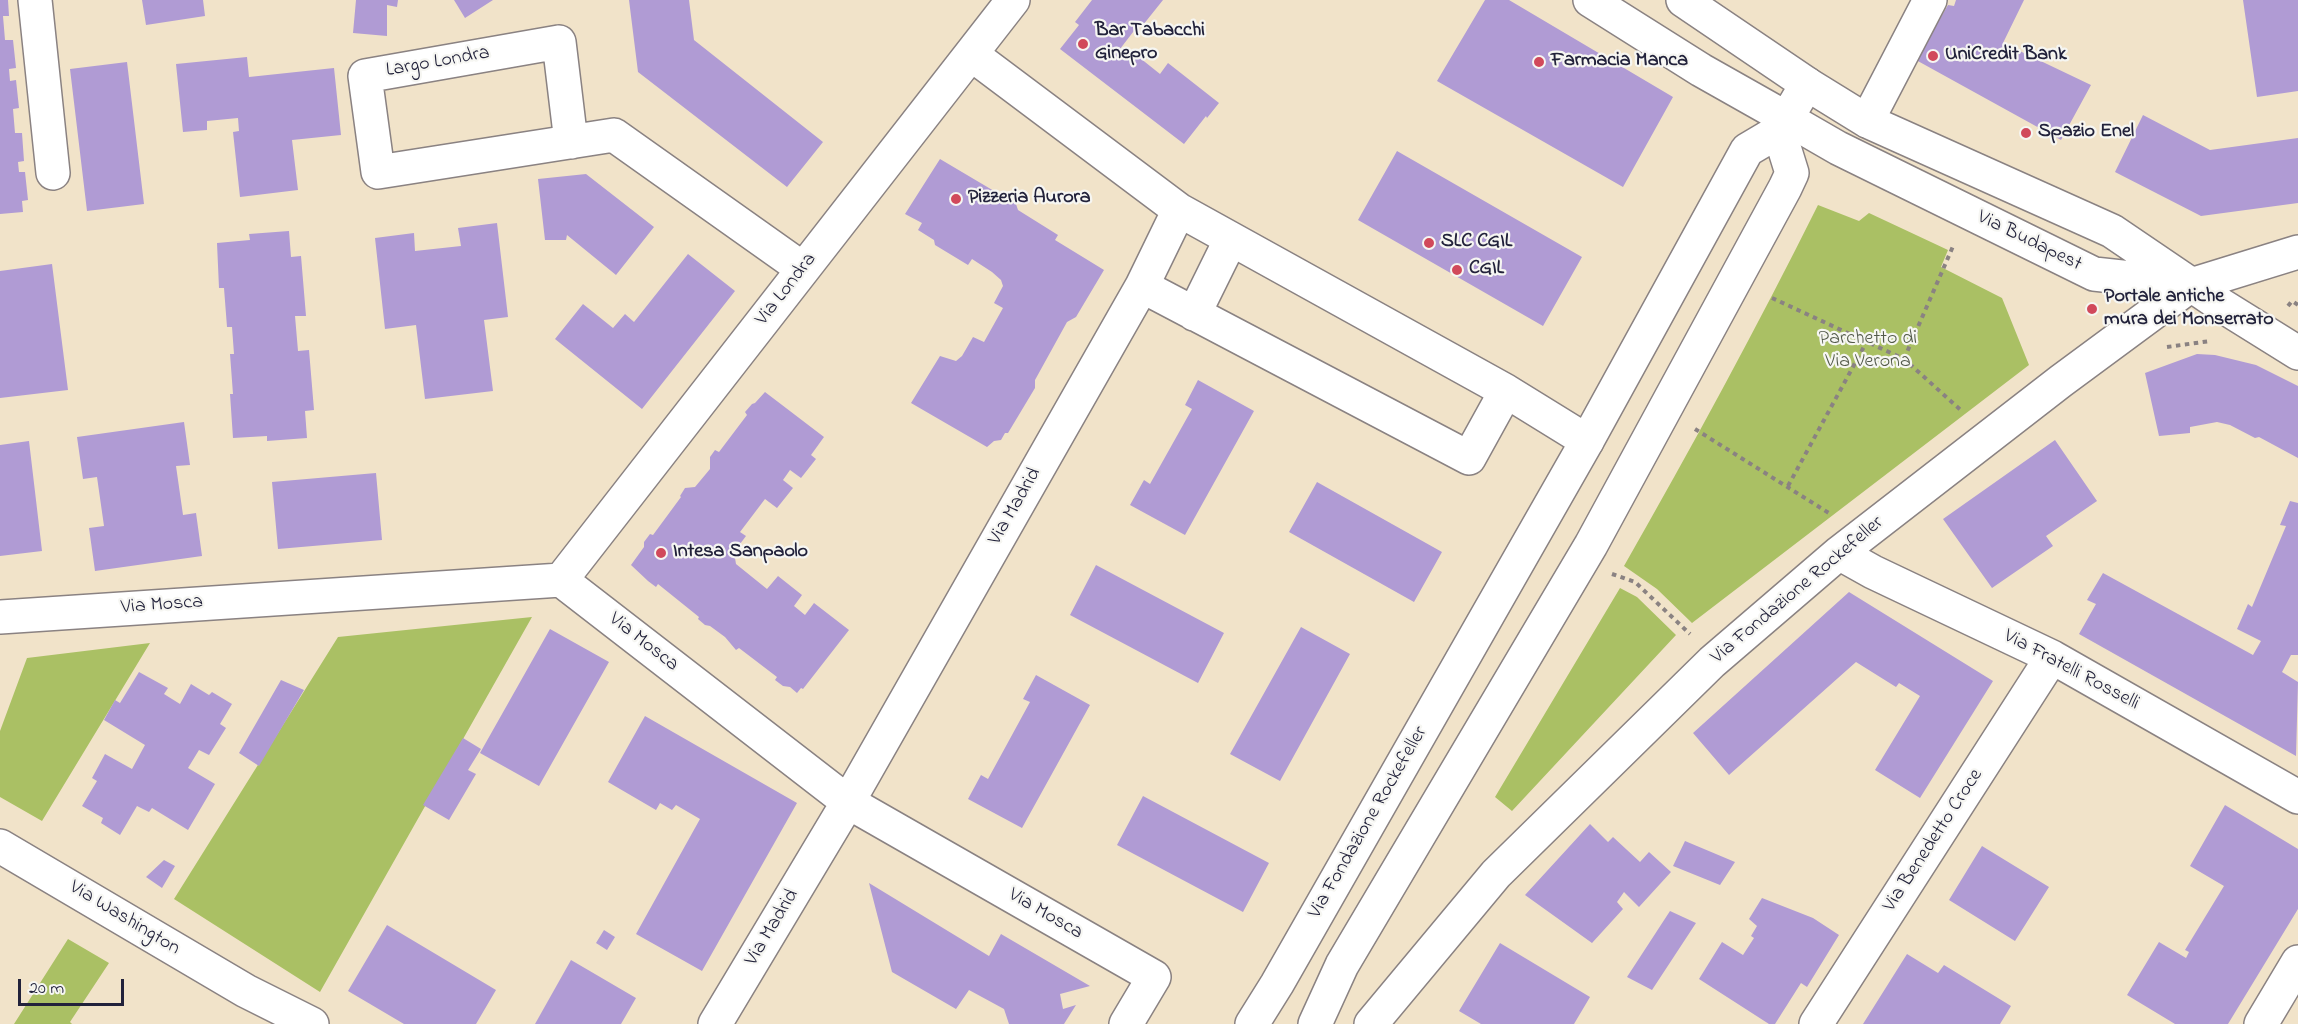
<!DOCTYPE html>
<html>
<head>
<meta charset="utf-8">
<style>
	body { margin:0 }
	#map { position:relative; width:2298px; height:1024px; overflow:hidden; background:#f1e3c9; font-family:"Indie Flower",sans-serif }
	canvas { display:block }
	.scale { position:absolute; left:18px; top:979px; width:106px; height:27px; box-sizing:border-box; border:3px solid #22223b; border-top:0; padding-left:8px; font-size:18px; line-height:21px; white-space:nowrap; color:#22223b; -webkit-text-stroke:4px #f6f6f2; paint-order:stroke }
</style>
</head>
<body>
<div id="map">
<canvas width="2298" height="1024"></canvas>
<div class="scale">20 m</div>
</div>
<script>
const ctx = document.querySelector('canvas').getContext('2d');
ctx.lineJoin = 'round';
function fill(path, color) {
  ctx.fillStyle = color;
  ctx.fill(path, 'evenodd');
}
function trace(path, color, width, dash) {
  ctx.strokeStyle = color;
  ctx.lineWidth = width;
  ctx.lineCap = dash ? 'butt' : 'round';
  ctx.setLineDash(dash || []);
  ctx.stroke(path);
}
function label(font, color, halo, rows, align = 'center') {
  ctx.font = font + ' "Indie Flower",sans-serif';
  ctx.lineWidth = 4.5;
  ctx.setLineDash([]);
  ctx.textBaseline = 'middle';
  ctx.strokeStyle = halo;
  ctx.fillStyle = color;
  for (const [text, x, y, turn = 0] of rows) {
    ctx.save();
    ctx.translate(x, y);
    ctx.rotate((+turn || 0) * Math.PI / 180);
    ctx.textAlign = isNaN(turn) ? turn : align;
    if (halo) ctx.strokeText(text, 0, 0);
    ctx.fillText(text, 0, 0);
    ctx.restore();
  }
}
const green = new Path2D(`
	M1818,205L1859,221L1869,213L1948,250L1941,267L2002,298L2029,365L1692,623L1657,589L1624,566C1692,447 1757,327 1818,205Z
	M1620,588L1637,597L1676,635L1512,811L1495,797Z
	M532,617L320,992L174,899L338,637Z
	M150,643L42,821L0,797V731L27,658Z
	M68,939L109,963L70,1022L72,1024H14Z`);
const building = new Path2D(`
	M0,0H8L9,16H3L5,40H13L16,68L9,69L10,81L16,80L19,108L13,109L15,133H22L24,161L18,162L19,172H25L28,200L22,201L23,212L0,214Z
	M142,0H203L205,16L146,25Z
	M356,0H398L397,7L387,5V36L353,33Z
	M454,0H493L465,18Z
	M629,0H689L694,40L823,142L787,187L638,72Z
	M1092,0H1163L1143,25L1140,23L1120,49L1131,58L1135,54L1160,74L1168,63L1219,103L1207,118L1206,116L1184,144L1060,49L1079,25L1075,22Z
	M1485,0H1509L1673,97L1623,187L1437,81Z
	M1956,0H2024L2003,43L2091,85L2061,140L1916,60L1948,5L1954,6Z
	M2243,0H2298V91L2257,97Z
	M247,57L249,77L334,68L341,135L292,140L298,190L240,197L233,132L239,131L238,118L207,121V130L183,132L176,64Z
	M127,62L144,204L87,211L70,69Z
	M2143,115L2210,150L2298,138V203L2201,216L2115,172Z
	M1397,151L1582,257L1543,326L1358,220Z
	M940,159L1016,204L1018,210L1058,235L1055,240L1104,270L1076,317L1067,322L1035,380V388L1008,433H1005L1001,440L994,441L987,447L911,403L940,356L956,361L962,356L973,337L984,342L1003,308L994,303L1003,286L1001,280L992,272L972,259L968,265L935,245L934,240L918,230L922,223L905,214Z
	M586,174L654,227L616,275L567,235L566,240H545L538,179Z
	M497,223L508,317L484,320L493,391L425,399L416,325L385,329L375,238L414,233L415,251L461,246L458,228Z
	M289,231L291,257L301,256L306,316H295L298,351L309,350L314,410L305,411L307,438L267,441V436L233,438L230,394H233L230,354H234L232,327H227L224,288H219L217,243L250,240L249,234Z
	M688,254L735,291L642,409L555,339L583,304L613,328L625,314L634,322Z
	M52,264L68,390L0,398V271Z
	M2197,354L2215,355L2256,365L2298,386V458L2259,437L2255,438L2230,425L2217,422L2190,427V433L2159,436L2145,373Z
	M1198,380L1254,411L1185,535L1130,505L1144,480L1150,484L1192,409L1185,405Z
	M765,392L824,437L811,455L816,459L801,478L790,470L783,480L793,488L777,508L765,499L740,532L746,536L734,552L736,564L767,589L778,576L802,595L794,606L805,615L814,603L849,630L803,689L801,688L797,693L790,687L783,686L775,680L777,677L739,648L736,650L725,637L710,626L705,625L698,619L699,617L658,584L656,587L648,581L631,565L644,547V542L650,534L653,535L681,497L680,496L685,488L695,487L710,469V457L715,450L719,452L747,415L745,412L752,404L755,403Z
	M184,422L190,465L176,466L183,515L196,513L202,556L95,571L89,528L104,526L97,477L83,479L77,437Z
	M2055,440L2097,501L2046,536L2053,546L1992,588L1943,519Z
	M29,441L42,551L0,556V445Z
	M376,473L382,540L278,549L272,482Z
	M1317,482L1442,552L1414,602L1289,532Z
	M2290,501L2298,503V655H2291L2282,672L2298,682L2296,756L2079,634L2096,604L2087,600L2103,573L2253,655L2261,641L2237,629L2248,604L2252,607L2286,526L2280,525Z
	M1096,565L1224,633L1198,683L1070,615Z
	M1849,592L1993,681L1920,798L1875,770L1920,696L1899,683L1896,687L1856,662L1729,775L1693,733Z
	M1301,627L1350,654L1280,781L1230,754Z
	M550,629L609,662L539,786L480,753Z
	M139,672L168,688L164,694L180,704L191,684L209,695L212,692L232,704L220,724L226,728L209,755L199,750L188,768L215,784L188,830L152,808L149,812L137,806L120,835L101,823L103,818L82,806L97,781L92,778L105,754L132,769L145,745L104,720L115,700L120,703Z
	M1036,675L1090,705L1022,828L968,799L981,775L988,779L1030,702L1023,699Z
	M281,680L304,690L259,766L239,753Z
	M645,716L797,803L702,971L636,934L700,819L676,805L672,810L660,803L656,810L608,782Z
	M463,738L481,749L468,770L476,774L449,820L423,805Z
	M1143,796L1269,863L1243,912L1117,845Z
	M2225,805L2298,849V909L2228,1024H2175L2127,995L2159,942L2186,958L2189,952L2185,950L2224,886L2190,866Z
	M1590,824L1608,842L1613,837L1640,862L1649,852L1671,872L1639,907L1624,892L1617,902L1623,909L1592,943L1525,895Z
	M1685,841L1735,862L1720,885L1673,866Z
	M1982,846L2049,887L2015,941L1949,900Z
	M164,860L175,866L162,888L146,877Z
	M869,883L989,956L1001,934L1090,986L1060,994L1063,1009L1076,1005L1064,1024H1009L1004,1009L969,990L956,1009L892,972Z
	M1762,898L1813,918L1839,935L1807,987L1801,983L1775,1024H1769L1699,979L1722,942L1743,955L1754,938L1751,936L1757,926L1749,919Z
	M1670,911L1696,923L1652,990L1627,977Z
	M387,925L496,990L476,1024H404L348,991Z
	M604,930L615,937L607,950L596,943Z
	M1500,943L1590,997L1574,1024H1481L1459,1011Z
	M1907,954L1938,973L1944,965L2011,1006L2000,1024H1863Z
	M571,960L636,998L621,1024H535Z`);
const path = new Path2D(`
	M1772,298L1904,359L1963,412
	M2288,306L2292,301L2298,305
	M2167,347L2210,341
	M1904,359L1954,244
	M1695,429L1832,515
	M1788,486L1866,343
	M1612,574L1635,582L1690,634`);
const minor = new Path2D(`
	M35,0L53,173
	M971,54L1179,210L1506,391L1587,441
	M1807,84L1867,121L2112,231L2221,305L2298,353
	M1786,118L1838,148L2094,274L2186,284
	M1867,121L1930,0
	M571,142L559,42L365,76L378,172L614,135L803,269
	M1142,286L1469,458L1506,391
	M1194,314L1231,239
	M1839,553L1873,572L2052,657L2298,797
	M561,580L1013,0
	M0,617L561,580L848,802L1154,977L1126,1024
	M0,846L246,991L312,1024
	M715,1024L848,802L1142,286L1179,210
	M1371,1024L1496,874L1712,662L1839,553L2061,381L2191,285L2298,252
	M1816,1024L2052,657
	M2261,1024L2298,962`);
const major = new Path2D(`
	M1590,0L1701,70L1786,118
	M1252,1024L1277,984L1587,441L1747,150L1779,131L1807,84L1683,0
	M1315,1024L1342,965L1591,545L1785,188L1792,173L1779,131`);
const markers = [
	[1083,44,6,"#d1495b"],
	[1933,56,6,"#d1495b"],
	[1539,62,6,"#d1495b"],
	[2026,133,6,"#d1495b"],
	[956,199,6,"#d1495b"],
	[1429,243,6,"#d1495b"],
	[1457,270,6,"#d1495b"],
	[2092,309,6,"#d1495b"],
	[661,553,6,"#d1495b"]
];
const poiNames = [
	["Bar Tabacchi",1095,32],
	["Ginepro",1095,55],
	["UniCredit Bank",1945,56],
	["Farmacia Manca",1551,62],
	["Spazio Enel",2038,133],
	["Pizzeria Aurora",968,199],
	["SLC CGIL",1441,243],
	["CGIL",1469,270],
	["Portale antiche",2104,298],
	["mura dei Monserrato",2104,321],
	["Intesa Sanpaolo",673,553]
];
const streetNames = [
	["Largo Londra",438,63,-10],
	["Via Budapest",2029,242,26],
	["Via Londra",787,290,-52],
	["Via Madrid",1016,507,-60],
	["Via Fondazione Rockefeller",1798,591,-40],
	["Via Mosca",162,606,-4],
	["Via Mosca",643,643,38],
	["Via Fratelli Rosselli",2071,671,28],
	["Via Fondazione Rockefeller",1369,823,-60],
	["Via Benedetto Croce",1934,841,-57],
	["Via Mosca",1045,915,30],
	["Via Washington",124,919,31],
	["Via Madrid",773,928,-59]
];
const parkNames = [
	["Parchetto di",1868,340],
	["Via Verona",1868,363]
];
fill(green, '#aac064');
fill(building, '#b09bd4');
trace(minor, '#8a8282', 36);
trace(major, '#8a8282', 36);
trace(path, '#8a8282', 4, [4.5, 4.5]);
trace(minor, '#fff', 33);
trace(major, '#fff', 33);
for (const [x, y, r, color] of markers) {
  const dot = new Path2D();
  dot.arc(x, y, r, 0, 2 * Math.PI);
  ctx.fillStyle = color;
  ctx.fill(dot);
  trace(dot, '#f6f6f2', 2);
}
label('bold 20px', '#22223b', '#f6f6f2', poiNames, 'left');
label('20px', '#22223b', '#f6f6f2', streetNames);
label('20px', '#525949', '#f6f6f2', parkNames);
</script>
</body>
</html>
